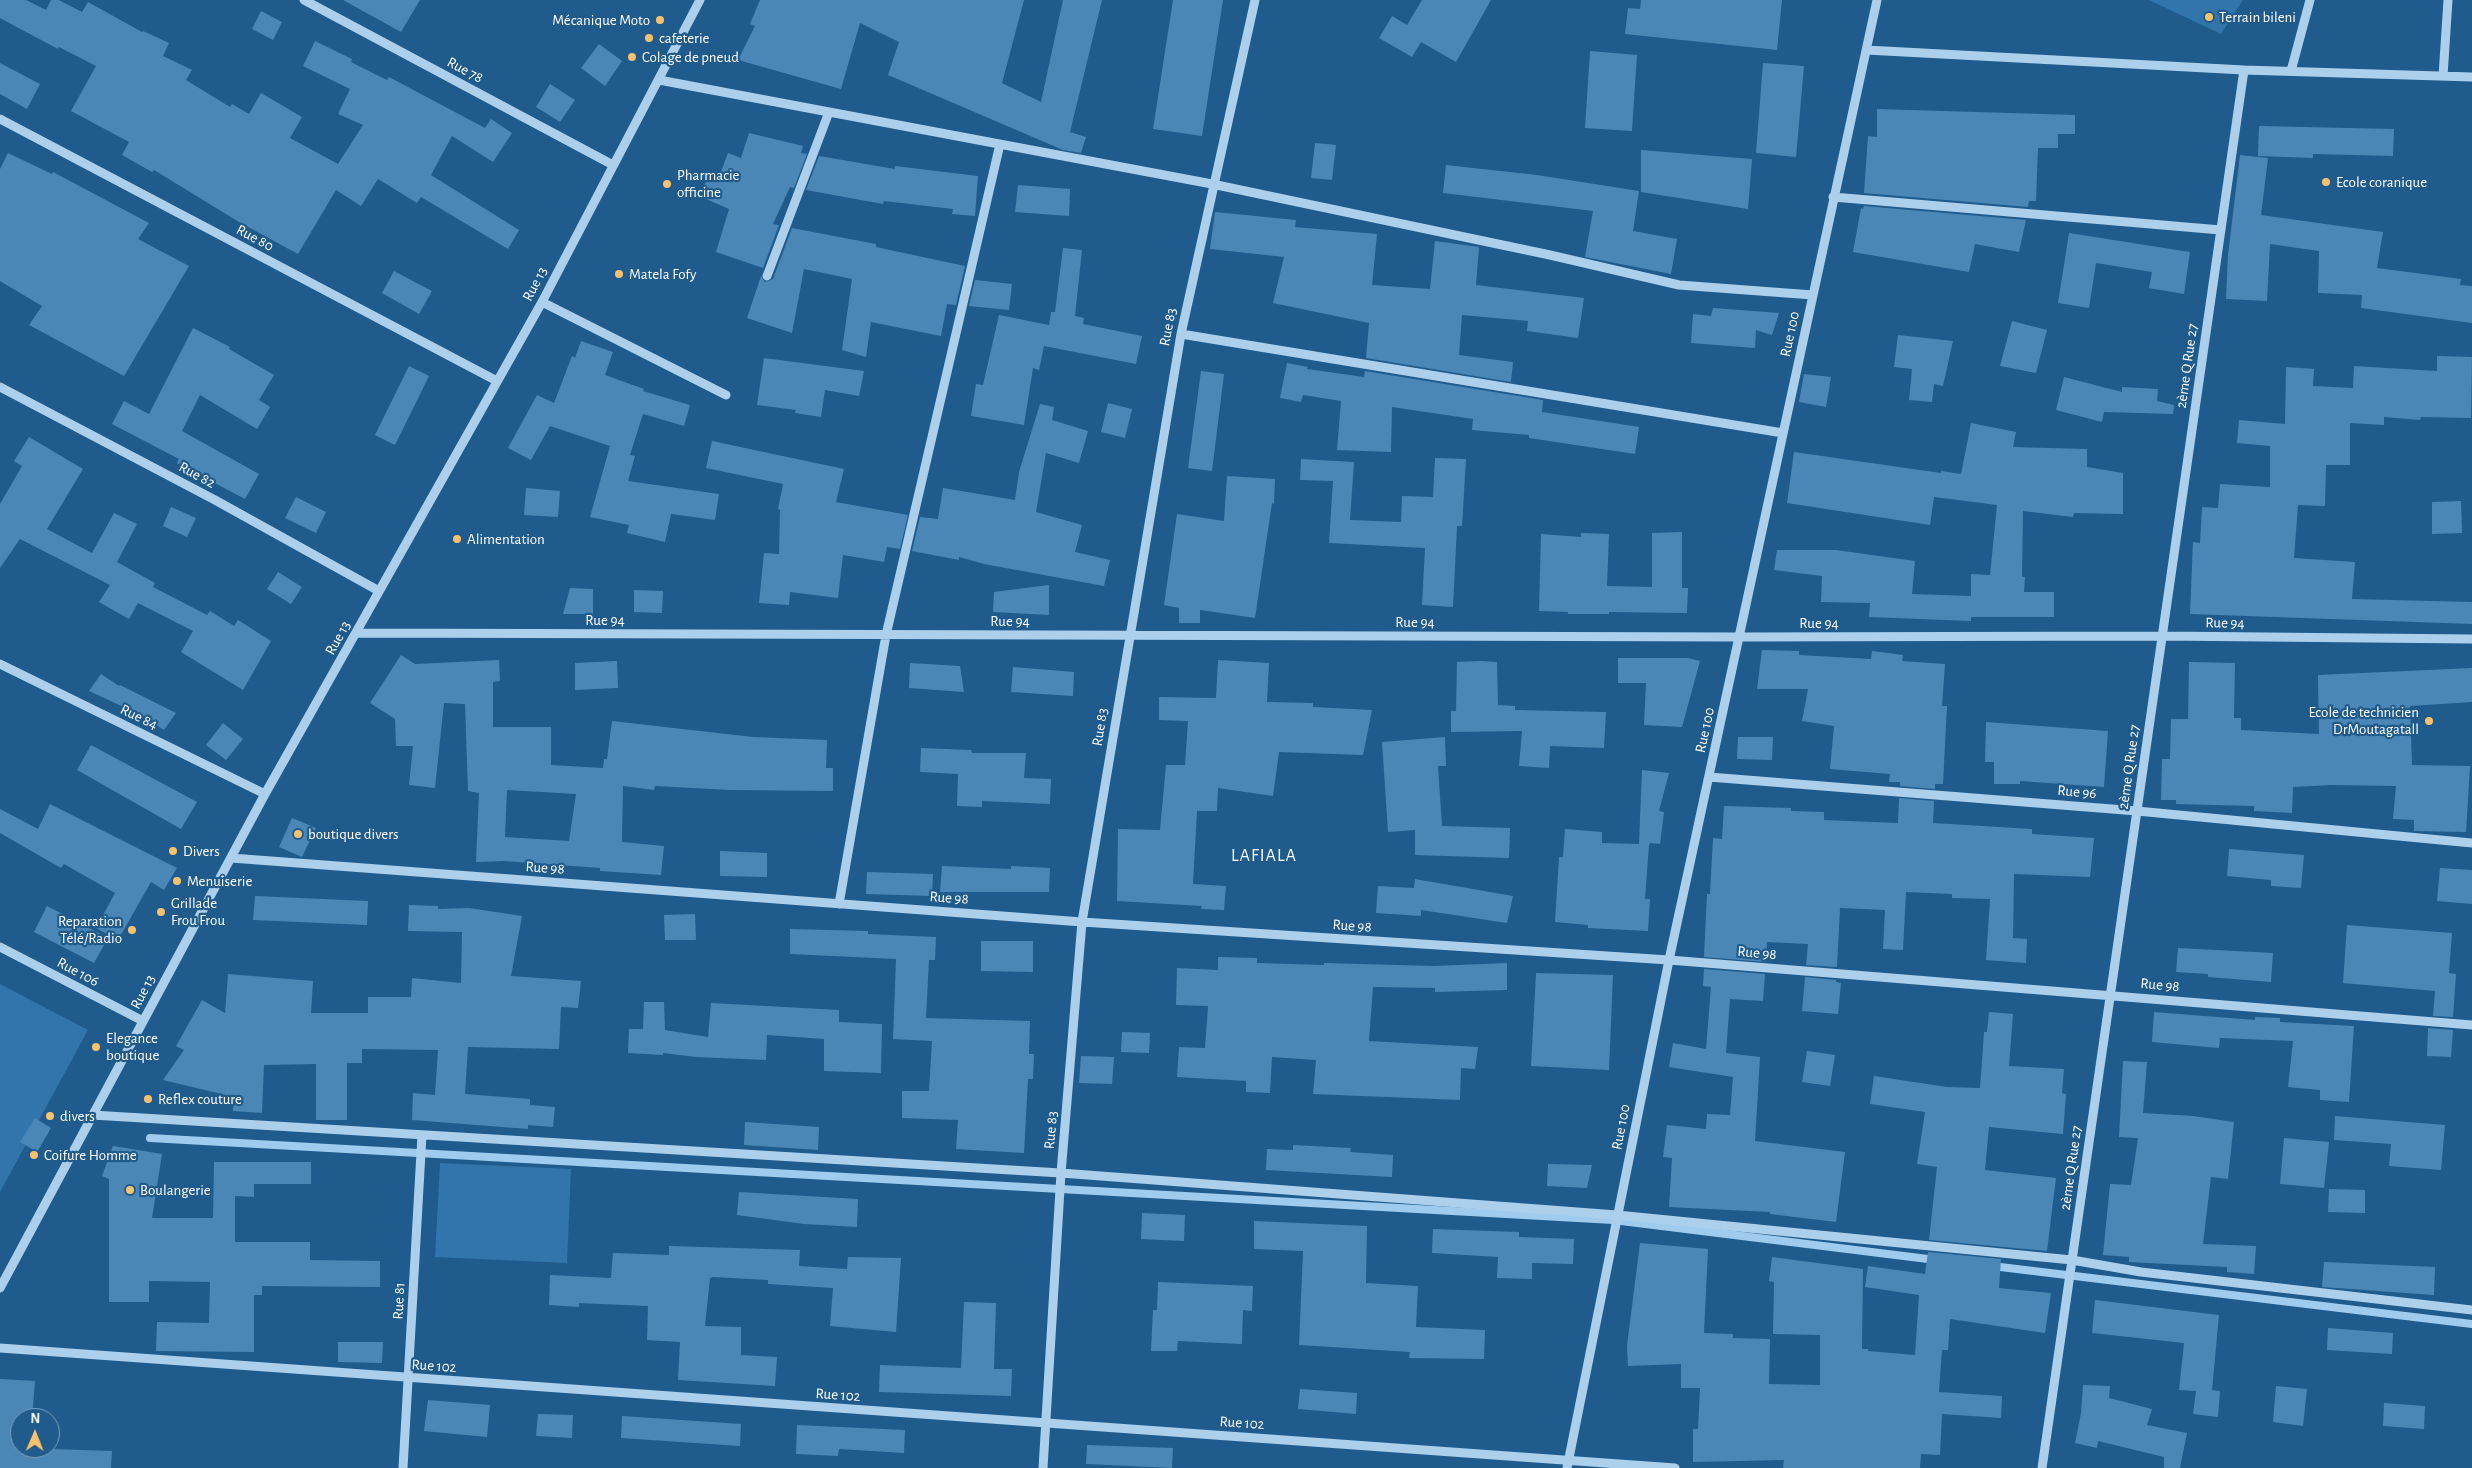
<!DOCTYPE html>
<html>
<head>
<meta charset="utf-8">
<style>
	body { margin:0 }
	#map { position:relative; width:2472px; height:1468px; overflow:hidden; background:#1f5b8c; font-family:"Alegreya Sans",sans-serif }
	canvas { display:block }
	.north { position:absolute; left:10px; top:1408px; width:50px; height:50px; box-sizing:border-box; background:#1f5b8c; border:1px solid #799dba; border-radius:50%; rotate:1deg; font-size:14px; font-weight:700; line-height:20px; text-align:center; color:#fff }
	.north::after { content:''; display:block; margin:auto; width:18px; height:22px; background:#fac16c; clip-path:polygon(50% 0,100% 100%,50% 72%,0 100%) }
</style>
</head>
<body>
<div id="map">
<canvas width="2472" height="1468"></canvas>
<div class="north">N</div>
</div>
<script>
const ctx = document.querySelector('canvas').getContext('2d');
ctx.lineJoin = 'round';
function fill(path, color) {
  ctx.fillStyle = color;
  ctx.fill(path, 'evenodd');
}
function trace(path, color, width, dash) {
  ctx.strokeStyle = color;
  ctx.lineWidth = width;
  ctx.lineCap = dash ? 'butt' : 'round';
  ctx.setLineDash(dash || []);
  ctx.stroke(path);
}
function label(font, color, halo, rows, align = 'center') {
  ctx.font = font + ' "Alegreya Sans",sans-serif';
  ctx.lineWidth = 4.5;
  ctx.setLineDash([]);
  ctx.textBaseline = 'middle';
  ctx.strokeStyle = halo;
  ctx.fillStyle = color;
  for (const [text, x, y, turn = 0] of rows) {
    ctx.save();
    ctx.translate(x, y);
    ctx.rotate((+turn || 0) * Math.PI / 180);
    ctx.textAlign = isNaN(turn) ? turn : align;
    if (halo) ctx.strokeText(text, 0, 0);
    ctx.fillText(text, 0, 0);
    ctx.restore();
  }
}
const green = new Path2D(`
	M2149,0H2243L2221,34Z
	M0,984L88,1030L0,1192Z
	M440,1163L571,1169L567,1263L435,1257Z`);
const stream = new Path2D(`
	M150,1138L1613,1220L1936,1260
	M1992,1266L2472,1324`);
const building = new Path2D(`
	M0,0H26L46,10L51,0H59L82,12L88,2L142,32L143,31L169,43L163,56L192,70L186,80L230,107L232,104L249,114L261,93L302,117L290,138L338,164L363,125L338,114L350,89L303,66L315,41L352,59L351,62L387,80L389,77L485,128L491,119L512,133L493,162L452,136L431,175L519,230L508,249L421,197L417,203L378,179L361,206L336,190L298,254L239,222L154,170L152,172L122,155L129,142L71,111L96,66L59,47L58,49L0,18Z
	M343,0H420L401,32Z
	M760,0H1024L1002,83L1041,102L1063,0H1102L1070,132L1086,137L1081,153L1063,150L888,75L899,42L860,23L841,89L738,60L755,26L750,24Z
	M1173,0H1223L1202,136L1153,129Z
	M1422,0H1491L1456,62L1421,42L1412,57L1379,38L1392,16L1407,25Z
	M1641,0H1782L1777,50L1625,34L1628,8L1640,9Z
	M261,11L282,22L273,40L252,29Z
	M599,44L622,61L605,86L581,68Z
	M1590,51L1637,55L1632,131L1585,128Z
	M0,63L40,84L27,109L0,94Z
	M1763,63L1804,66L1796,157L1756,153Z
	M550,84L575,100L560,122L536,107Z
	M1877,109L2075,115V134H2058V148H2038L2036,201H2029L2028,207L1864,193L1868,136L1877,137Z
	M2259,126L2394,129L2393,156L2313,154V158L2258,156Z
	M749,133L803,146L801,153L807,154L794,188L790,187L773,224L779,225L763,268L716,252L729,209L699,196L710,173L719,177L728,153L741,158Z
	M1315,143L1336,145L1332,180L1311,178Z
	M1641,150L1752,159L1748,209L1641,192Z
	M8,153L52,174L53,172L149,223L138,239L189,266L124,376L29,325L42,306L0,281V169Z
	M2240,155L2268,158L2261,215L2383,232L2377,268L2461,279L2460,285L2472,286V323L2361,308L2362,295L2318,293L2319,251L2270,244L2267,301L2226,299L2228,255Z
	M819,156L895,169V166L978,176L975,216L952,214L953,209L884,201L883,204L806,190Z
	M1446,165L1537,175L1639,191L1633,231L1677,239L1671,274L1585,257L1593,211L1443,193Z
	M1018,185L1070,189L1069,216L1015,212Z
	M1864,206L2026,220L2019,252L1975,244L1969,272L1853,252L1861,208L1863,209Z
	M1215,212L1296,220L1295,227L1377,234L1372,285L1430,289L1435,241L1479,247L1476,285L1584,298L1578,338L1527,331L1528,321L1462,315L1459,355L1513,362L1511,382L1366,358L1369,323L1273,303L1284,257L1210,249Z
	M792,228L876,244V247L965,266L956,305L947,304L941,336L871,322L866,357L842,350L852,279L804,269L792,333L747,318L761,276L765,282L773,279Z
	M2069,233L2190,252L2184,294L2149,288L2152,272L2096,263L2089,308L2058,303Z
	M1063,248L1082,250L1075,316L1084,318L1083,324L1142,336L1136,364L1044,346L1039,370L1033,368L1024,425L971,416L976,384L983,385L999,315L1049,325L1051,312H1055Z
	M394,271L432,291L419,314L382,293Z
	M975,280L1012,284L1009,310L969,306Z
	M1713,308H1714L1779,313L1772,335L1756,330L1755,348L1691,343L1693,314L1711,316Z
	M2012,321L2047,330L2036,373L2000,366Z
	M193,328L230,347L229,349L274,375L259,400L270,407L257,429L200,395L182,431L259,474L245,499L177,463L179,459L112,424L124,401L149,414Z
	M1898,335L1953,341L1943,386L1934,384L1932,402L1909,400L1912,369L1894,367Z
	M581,341L613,352L605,375L644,389L643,391L690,405L684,426L643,414L630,455L635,456L628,481L719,494L715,520L671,514L665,542L627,533L629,525L590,517L610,446L550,426L531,460L508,448L537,395L554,403L572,356L575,358Z
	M2437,356L2472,357L2471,418L2421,417L2420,420L2384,417V425L2350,423V465H2326L2325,506L2298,505L2294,558L2355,562L2352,599L2472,602V624L2190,614L2193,542L2200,543L2202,507L2218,508L2220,484L2270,487V446L2237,443L2239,420L2285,424L2286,367L2314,369L2313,386L2353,388L2354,366L2437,371Z
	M764,358L864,371L859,396L825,390L821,417L795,413L796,410L757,405Z
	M1287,363L1308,367L1307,369L1364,377L1365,371L1543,400L1542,412L1639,427L1635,454L1529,438V435L1472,430L1473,419L1392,407L1391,452L1337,450L1341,401L1303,395L1301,402L1280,398Z
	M409,366L429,376L395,445L375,435Z
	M1201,371L1224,374L1212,471L1188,468Z
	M1804,374L1831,377L1826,407L1799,402Z
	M2064,377L2122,392V387L2158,389L2157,401L2174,405L2173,414L2104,412L2102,422L2056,410Z
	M1108,403L1132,409L1125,438L1101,432Z
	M1040,404L1054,407L1052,420L1088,431L1079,463L1046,453L1036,512L1082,525L1075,552L1110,560L1104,586L984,564L959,557V560L912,551L920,517L938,519L943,488L1015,500L1019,472Z
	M1971,423L2016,432L2013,447L2087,449V467L2123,473V514L2074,513L2073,517L2023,511L2022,577H2025L2024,592H2054V617H1971V621L1869,617L1870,603L1821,602L1822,576L1774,570L1777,550H1836L1915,561L1912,594L1971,596V574L1990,575L1997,505L1934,497L1930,525L1787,503L1794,452L1941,473V471L1961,474Z
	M29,437L83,469L47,529L92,553L114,513L137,524L117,562L155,583L153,587L207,615L210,611L234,626L238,620L271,641L243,690L181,652L193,631L138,603L129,619L99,602L110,585L20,539L0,568V504L22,466L14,461Z
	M712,441L844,469L836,502L908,515L900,549L887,547L884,562L843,555L838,598L790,592L789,605L759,603L764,553L779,554L780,510L778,509L783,484L706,468Z
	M1435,458L1466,459L1462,526H1457L1453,607L1422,605L1425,548L1329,543L1333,481L1300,480L1301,459L1354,462L1350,520L1401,522L1402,496L1433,497Z
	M1227,476L1275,479L1274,504L1272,503L1255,618L1200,610V623H1179V608L1164,605L1177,514L1224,521Z
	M526,488L560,491L558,517L524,515Z
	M296,497L326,512L316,533L285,518Z
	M2461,501L2462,533L2432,534V502Z
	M171,507L196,518L187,537L163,526Z
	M1682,532V588H1688L1687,613L1609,612V614H1568V612L1539,611L1541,534L1581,537V533L1609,534L1607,586L1652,587V533Z
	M278,572L302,587L291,604L267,589Z
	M1049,585V615L993,612L994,592Z
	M570,588L593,589V614H563Z
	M634,590L663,591L662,613L634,612Z
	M1762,650L1799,651V655L1871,659L1872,651L1903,655L1902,661L1945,664L1942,706H1947L1943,784H1935V789L1900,786V782H1889L1890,774L1830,769L1834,726L1802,721L1808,689H1757Z
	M401,655L415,664L499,660L500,681L493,682V727H551V765L603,768L604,759H607L612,721L753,737L827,740L826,768H833V791L730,790L655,786L654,790L623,786L622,842L664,846L661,875L600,871V868L504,861L476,862L479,793L468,791L465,704L444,703L435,788L409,785L413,746H396L395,719L370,703ZM507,790L576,794L569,841L505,837Z
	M1618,658H1688L1700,661L1682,727L1644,725L1646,683H1618Z
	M1218,660L1269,663L1267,702L1313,703V707L1372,710L1363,755L1279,752L1273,796L1218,788L1217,811H1197L1193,884L1226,886L1224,910L1201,909L1202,906L1117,901L1118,829L1160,830L1166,765H1185L1188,721L1159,720V697L1216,698Z
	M617,661L618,688L575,690V663Z
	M1481,661L1497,662L1498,705L1515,706V710L1606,712L1604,748L1550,746L1549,768L1519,766L1522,731L1451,732V711H1456L1457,662Z
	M2189,662L2235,663L2234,718H2241V730L2319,734L2318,675L2472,668V702L2410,706L2412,765L2470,766L2466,832L2414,831V820L2393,819L2396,786L2332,785L2293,787L2292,813L2254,811V806L2176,804V800H2161L2162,759H2170L2171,719H2188Z
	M910,663L960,666L964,692L909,688Z
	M1013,667L1074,672L1073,696L1011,692Z
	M101,674L119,686L120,685L176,713L164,730L143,716L89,691Z
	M1986,722L2108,731L2104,787L2020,781V784H1994V762H1985Z
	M223,723L243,739L226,760L206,745Z
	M1445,737L1446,766H1438L1442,826L1510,828L1509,858L1415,855V830L1388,832L1382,742Z
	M1738,737H1773L1772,760L1737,759Z
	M91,745L197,802L181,829L77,770Z
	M921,748L971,750L972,753H1026L1024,778L1051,779L1050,804L982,801V807L957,806L958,774L920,772Z
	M1642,770L1669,773L1659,811L1664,812L1660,844L1650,843L1649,845L1645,899H1650L1648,931L1588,928V925L1555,922L1559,857H1563L1565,829L1602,832V843L1639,844Z
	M1899,798L1934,801L1933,823L2032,829V834L2094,838L2090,877L2014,874L2013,938L2027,939L2026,963L1986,960L1990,899L1952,898V894L1906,892L1903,950L1883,949L1885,910L1840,908L1837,967L1806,965L1808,944L1767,942L1766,962L1704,957L1707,894H1710L1713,838L1722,839L1724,806L1791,808V811L1824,812V820L1898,823Z
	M50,804L177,868L164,890L151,882L118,940L96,928L115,893L64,864L61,868L0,833V809L38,829Z
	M292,818L316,828L302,857L279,847Z
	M2229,849L2304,855L2301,888L2271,886V880L2227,876Z
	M720,851L767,853V877L720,876Z
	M942,866L1011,869V866L1050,868L1049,892H940Z
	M2440,868L2472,870V904L2437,901Z
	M867,872L933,874L932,896L866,894Z
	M1415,879L1513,896L1507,923L1421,910V916L1376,913L1378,886L1414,888Z
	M255,896L368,901L367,925L253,920Z
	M409,905L438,906V909L469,908L522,916L511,976L581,981L578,1008L561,1007L559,1049L468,1047L465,1094L530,1099V1105L555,1107L553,1127L528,1125V1129L412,1120L413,1093L435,1095L438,1050L362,1049V1063H347V1120H316V1064L264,1065L262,1113L233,1111L234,1097L163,1080L184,1050L176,1046L202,1000L225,1013L228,974L313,981L311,1013H368V997H411L412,978L461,983L462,932L408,931Z
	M47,906L108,938L94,963L34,932Z
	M695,914L696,940H665L664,915Z
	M2347,925L2452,933L2449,973L2456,974L2453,1017L2433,1016L2435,991L2343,983Z
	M790,929L868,931V934L936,937L935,960H929L926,1018L1030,1021L1029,1054H1034L1033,1079H1028L1024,1153L956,1149L958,1120L902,1118V1091H929L932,1041L893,1039L896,959L790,954Z
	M981,941H1033V972L981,971Z
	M2178,948L2273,953L2271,982L2208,977V974L2176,972Z
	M1218,957L1257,958V963L1324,965V963L1434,966L1507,963V990L1435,992V988L1373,987L1369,1041L1478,1047L1475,1069L1461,1068L1460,1100L1313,1094L1316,1060L1272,1057L1270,1093L1246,1092V1081L1177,1077L1179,1047L1205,1048L1208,1006L1176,1005L1177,968L1218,970Z
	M1704,969L1765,974L1763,1001L1730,999L1726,1053L1760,1057L1755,1141L1845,1152L1836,1222L1770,1214V1212L1669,1207L1672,1158L1663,1157L1667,1125L1706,1129L1707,1114L1730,1115L1733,1077L1669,1067L1673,1043L1706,1049L1711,987L1703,986Z
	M1536,973L1613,975L1609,1070L1531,1066Z
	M1805,977L1836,980V982L1841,983L1838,1014L1802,1011Z
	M644,1002H664L665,1030L708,1037L711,1003L839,1010V1022L882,1024L881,1073L824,1071V1039L767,1035L766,1060L696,1057L663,1053V1055L628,1053L629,1029H643Z
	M1989,1012L2013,1014L2009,1066L2064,1069L2062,1093L2066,1094L2063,1134L1989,1127L1985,1170L2056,1178L2047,1251L1929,1240L1937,1167L1917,1164L1925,1112L1870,1104L1874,1076L1947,1087L1980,1088L1984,1032H1987Z
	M2154,1012L2255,1020V1017L2280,1018V1022L2354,1026L2349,1102L2320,1100V1090L2288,1087L2293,1041L2220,1038L2219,1048L2152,1042Z
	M2428,1028L2453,1030L2451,1057L2427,1056Z
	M1122,1032L1150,1033L1149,1053L1121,1052Z
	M1807,1051L1835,1055L1830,1086L1802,1082Z
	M1081,1056L1114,1057L1112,1084L1079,1083Z
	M2123,1061L2147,1062L2143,1113L2193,1116L2234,1122L2228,1179L2211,1177L2203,1244L2256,1246L2254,1274L2227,1272V1267L2129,1262V1257L2103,1255L2110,1184L2131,1185L2138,1138L2119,1137Z
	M2335,1116L2445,1125L2441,1170L2389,1166L2391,1144L2334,1140Z
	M35,1118L51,1128L37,1152L20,1142Z
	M745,1122L819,1127L818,1150L744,1145Z
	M2284,1138L2329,1142L2324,1188L2280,1184Z
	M1293,1145L1351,1148L1350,1152L1393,1155L1392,1177L1266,1170L1267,1149L1293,1150Z
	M113,1146L162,1154L152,1218H213L214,1162H311V1184H254V1197L235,1196V1242H310V1260L380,1261V1287L262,1286V1295H254V1352L156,1351L157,1322L209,1323L210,1282L149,1281V1302H109V1179L102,1176Z
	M1548,1164L1592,1165L1587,1188L1547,1186Z
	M2329,1189L2365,1190V1213L2328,1212Z
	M739,1192L858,1199L857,1227L804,1224L737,1215Z
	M1142,1213L1185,1215L1184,1241L1141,1239Z
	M1254,1221L1367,1226L1366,1283L1418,1286L1416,1327L1485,1330L1484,1359L1409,1358L1410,1352L1299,1345L1303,1251L1254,1249Z
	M1433,1229L1519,1232V1237L1574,1239L1573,1264L1532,1263V1279L1497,1278L1498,1257L1432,1253Z
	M1640,1243L1708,1249L1704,1333L1733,1334V1338L1770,1339L1769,1384L1820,1385V1335L1773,1334L1774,1282L1769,1281L1772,1257L1863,1269L1862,1349H1868V1351L1915,1355L1919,1295L1865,1287L1868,1266L1925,1274L1928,1252L2001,1259L1999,1288L2051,1293L2045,1333L1950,1319L1948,1350H1942L1939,1392L2002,1396L2001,1418L1942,1414L1940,1455L1921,1454L1920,1468H1783L1784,1460L1693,1462V1429H1698L1700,1388H1681V1364L1628,1366L1627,1346Z
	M669,1246L800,1250L799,1266L847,1269L848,1257L901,1258L896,1332L830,1326L833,1288L768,1284V1280L713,1277L710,1278L705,1326L741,1327V1355L777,1357L775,1386L678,1380L680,1342L647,1340L648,1306L579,1303V1307L549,1305L550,1275L611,1278L613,1253L669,1255Z
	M2324,1262L2435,1267L2434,1295L2322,1287Z
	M1158,1282L1253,1286L1252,1311L1243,1310L1242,1344L1178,1341L1177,1351H1151L1153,1310H1157Z
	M2095,1300L2219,1315L2212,1390L2220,1391L2218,1417L2193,1414L2196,1391L2179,1390L2184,1343L2092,1333Z
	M964,1302L996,1303L994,1369H1012L1011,1396L879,1392L880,1365L961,1368Z
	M2328,1328L2393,1333L2392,1354L2327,1350Z
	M338,1342H383L382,1363L338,1362Z
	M0,1379L35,1381L32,1418H20V1448L112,1451L111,1468H0Z
	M2083,1385L2110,1386L2109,1398L2152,1409L2147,1425L2187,1433L2180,1468H2164V1457L2098,1441L2097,1448L2075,1443L2081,1413Z
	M2276,1386L2307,1389L2303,1426L2273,1422Z
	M1300,1389L1357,1393L1356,1414L1298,1409Z
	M428,1400L490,1405L487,1437L424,1431Z
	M2384,1403L2425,1406L2424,1429L2383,1426Z
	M538,1414L573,1415L572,1438L536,1436Z
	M622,1416L741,1424L740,1446L621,1438Z
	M797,1425L905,1430L904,1453L839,1449L838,1456L796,1454Z
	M1087,1445L1173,1448L1172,1468L1086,1464Z`);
const minor = new Path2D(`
	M304,0L613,165
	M1866,50L2244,70L2472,77
	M2291,71L2310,0
	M2443,76L2448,0
	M659,80L1212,184L1550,255L1679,285L1813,295
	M0,119L497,381
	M1833,197L2221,230
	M767,276L829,112
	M542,302L726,395
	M1181,334L1783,433
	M0,387L215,500L379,591
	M357,633L1739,637L2162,636L2472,639
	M0,664L265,794
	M1709,777L2137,811L2472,843
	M231,858L1082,922L1669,960L2472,1025
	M839,904L886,635L1000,144
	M0,947L143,1021
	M92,1115L1061,1173L1617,1215L2072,1260L2141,1272L2472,1310
	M0,1288L265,794L542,302L700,0
	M0,1348L1675,1468
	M403,1468L422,1135
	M1043,1468L1061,1173L1082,922L1181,334L1255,0
	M1567,1468L1669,960L1877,0
	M2042,1468L2244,70`);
const markers = [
	[2209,17,5,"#fac16c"],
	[660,20,5,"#fac16c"],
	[649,38,5,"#fac16c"],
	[632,57,5,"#fac16c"],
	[2326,182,5,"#fac16c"],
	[667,184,5,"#fac16c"],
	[619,274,5,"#fac16c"],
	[457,539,5,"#fac16c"],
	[2429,721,5,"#fac16c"],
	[298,834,5,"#fac16c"],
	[173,851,5,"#fac16c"],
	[177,881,5,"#fac16c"],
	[161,912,5,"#fac16c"],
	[132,930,5,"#fac16c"],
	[96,1047,5,"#fac16c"],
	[148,1099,5,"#fac16c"],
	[50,1116,5,"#fac16c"],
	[34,1155,5,"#fac16c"],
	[130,1190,5,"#fac16c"]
];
const poiNames = [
	["Terrain bileni",2219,17],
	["Mécanique Moto",650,20,"right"],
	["cafeterie",659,38],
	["Colage de pneud",642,57],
	["Pharmacie",677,175],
	["officine",677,192],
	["Ecole coranique",2336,182],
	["Matela Fofy",629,274],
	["Alimentation",467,539],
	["Ecole de technicien",2419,712,"right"],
	["DrMoutagatall",2419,729,"right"],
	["boutique divers",308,834],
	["Divers",183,851],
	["Menuiserie",187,881],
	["Grillade",171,903],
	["Frou Frou",171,920],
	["Reparation",122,921,"right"],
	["Télé/Radio",122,938,"right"],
	["Elegance",106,1038],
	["boutique",106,1055],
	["Reflex couture",158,1099],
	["divers",60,1116],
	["Coifure Homme",44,1155],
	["Boulangerie",140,1190]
];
const streetNames = [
	["Rue 78",465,70,28],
	["Rue 80",255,238,28],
	["Rue 13",535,284,-62],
	["Rue 83",1168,327,-79],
	["Rue 100",1790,334,-78],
	["2ème Q Rue 27",2187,366,-82],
	["Rue 82",197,475,28],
	["Rue 94",605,620],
	["Rue 94",1010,621],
	["Rue 94",1415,622],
	["Rue 94",1819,623],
	["Rue 94",2225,623,1],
	["Rue 13",338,638,-61],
	["Rue 84",139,717,26],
	["Rue 83",1100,727,-81],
	["Rue 100",1705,730,-78],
	["2ème Q Rue 27",2129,767,-82],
	["Rue 96",2077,792,5],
	["Rue 98",545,868,4],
	["Rue 98",949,898,4],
	["Rue 98",1352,926,4],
	["Rue 98",1757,953,5],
	["Rue 106",78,972,28],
	["Rue 98",2160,985,5],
	["Rue 13",143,992,-62],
	["Rue 100",1621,1127,-79],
	["Rue 83",1051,1130,-85],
	["2ème Q Rue 27",2071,1168,-82],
	["Rue 81",399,1301,-87],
	["Rue 102",434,1366,4],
	["Rue 102",838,1395,4],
	["Rue 102",1242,1423,4]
];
const quarterNames = [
	["LAFIALA",1264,856]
];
fill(green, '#3275aa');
trace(stream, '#9fccee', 8);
fill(building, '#4b87b6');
trace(minor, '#acd0ec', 9);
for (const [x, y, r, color] of markers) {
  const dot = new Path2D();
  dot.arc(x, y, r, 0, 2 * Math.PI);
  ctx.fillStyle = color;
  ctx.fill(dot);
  trace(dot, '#1f5b8c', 2);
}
label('15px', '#fff', '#1f5b8c', poiNames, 'left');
label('15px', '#fff', '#1f5b8c', streetNames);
ctx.letterSpacing = '1px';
label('18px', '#fff', '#1f5b8c', quarterNames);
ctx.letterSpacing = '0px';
</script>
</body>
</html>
